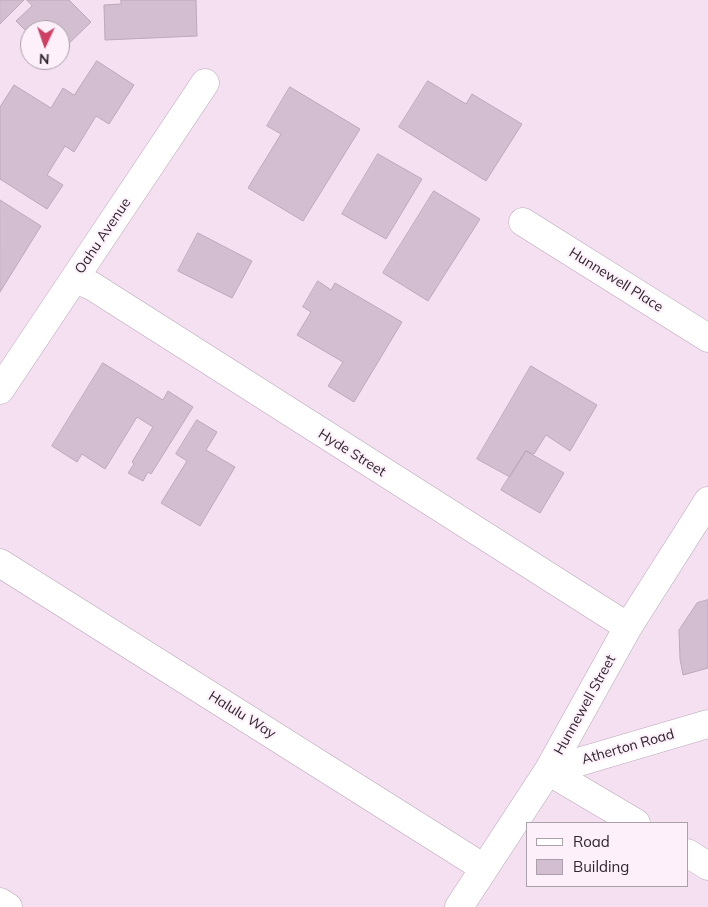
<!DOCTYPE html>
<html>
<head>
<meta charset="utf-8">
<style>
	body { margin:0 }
	#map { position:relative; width:708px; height:907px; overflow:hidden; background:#f5e0f2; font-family:Mulish,sans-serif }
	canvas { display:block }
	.legend { position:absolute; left:526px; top:822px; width:162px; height:65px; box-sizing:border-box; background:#fdf0fb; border:1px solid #aaa0a9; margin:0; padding:6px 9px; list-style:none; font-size:15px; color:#2e272d }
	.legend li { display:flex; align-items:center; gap:10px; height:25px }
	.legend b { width:25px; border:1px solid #aaa0a9 }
	.north { position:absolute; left:20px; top:20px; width:50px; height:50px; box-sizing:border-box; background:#fdf0fb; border:1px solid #aaa0a9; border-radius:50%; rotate:183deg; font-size:14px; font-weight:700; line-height:20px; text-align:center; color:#2e272d }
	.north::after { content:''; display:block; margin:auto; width:18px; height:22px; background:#cf4063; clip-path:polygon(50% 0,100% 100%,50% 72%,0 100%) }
</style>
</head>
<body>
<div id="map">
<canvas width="708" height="907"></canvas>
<ul class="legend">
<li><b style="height:6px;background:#fff"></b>Road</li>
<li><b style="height:14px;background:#d2bed0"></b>Building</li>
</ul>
<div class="north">N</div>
</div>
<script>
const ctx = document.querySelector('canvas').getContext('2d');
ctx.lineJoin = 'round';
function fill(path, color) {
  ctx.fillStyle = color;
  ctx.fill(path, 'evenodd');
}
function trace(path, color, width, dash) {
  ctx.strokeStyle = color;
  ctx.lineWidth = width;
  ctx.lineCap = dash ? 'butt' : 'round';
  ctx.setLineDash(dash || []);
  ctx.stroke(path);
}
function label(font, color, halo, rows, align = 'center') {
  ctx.font = font + ' Mulish,sans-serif';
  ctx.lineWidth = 4;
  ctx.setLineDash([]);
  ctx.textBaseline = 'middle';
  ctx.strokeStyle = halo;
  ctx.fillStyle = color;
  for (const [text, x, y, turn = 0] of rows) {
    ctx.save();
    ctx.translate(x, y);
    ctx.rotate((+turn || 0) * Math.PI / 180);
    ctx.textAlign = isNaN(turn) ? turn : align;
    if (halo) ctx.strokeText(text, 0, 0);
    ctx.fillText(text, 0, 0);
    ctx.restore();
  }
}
const building = new Path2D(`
	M0,0H24L0,24Z
	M27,0H69L91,22L60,52V30H30V35L16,21L32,6Z
	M121,0H196L197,36L105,40L104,5L121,4Z
	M97,61L134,85L109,124L96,116L74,152L65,146L47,175L63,185L47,209L0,179V107L14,85L51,108L63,88L74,95Z
	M428,81L466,104L472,94L522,124L486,181L399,127Z
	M290,87L360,129L303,221L248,188L281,134L267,126Z
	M378,154L422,179L386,239L342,214Z
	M434,191L480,219L428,301L383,273Z
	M0,200L41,226L0,292Z
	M198,233L252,261L232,298L178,271Z
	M318,281L331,290L335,283L402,322L354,402L328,386L343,362L297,335L311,312L303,307Z
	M103,363L163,400L168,391L193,407L151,474L148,472L143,481L128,473L134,464L132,462L153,427L137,417L105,469L82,454L77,462L52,446Z
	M531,366L597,405L570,451L546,435L534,454L526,451L510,477L477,459Z
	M197,420L217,432L206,450L235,467L200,526L161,503L187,461L176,454Z
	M526,451L564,473L540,513L501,490Z
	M708,600V668L683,675L680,659L679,630L697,603Z`);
const minor = new Path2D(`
	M523,222L708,338
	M75,279L92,286L628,627
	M0,390L205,83
	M0,563L484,868
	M548,771L708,724
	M548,771L636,823
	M687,853L708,866
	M459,907L548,771L628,627L708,501`);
const tertiary = new Path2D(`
	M0,902L8,907`);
const streetNames = [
	["Oahu Avenue",103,236,-56],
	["Hunnewell Place",616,280,32],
	["Hyde Street",352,453,32],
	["Hunnewell Street",585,705,-61],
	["Halulu Way",242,715,32],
	["Atherton Road",628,747,-16]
];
fill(building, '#d2bed0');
trace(building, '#bca8b9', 1);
trace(minor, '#b9a6b7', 29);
trace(tertiary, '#b9a6b7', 29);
trace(minor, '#fff', 28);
trace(tertiary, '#fff', 28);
label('14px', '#2e272d', '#fdf0fb', streetNames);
</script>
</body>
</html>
